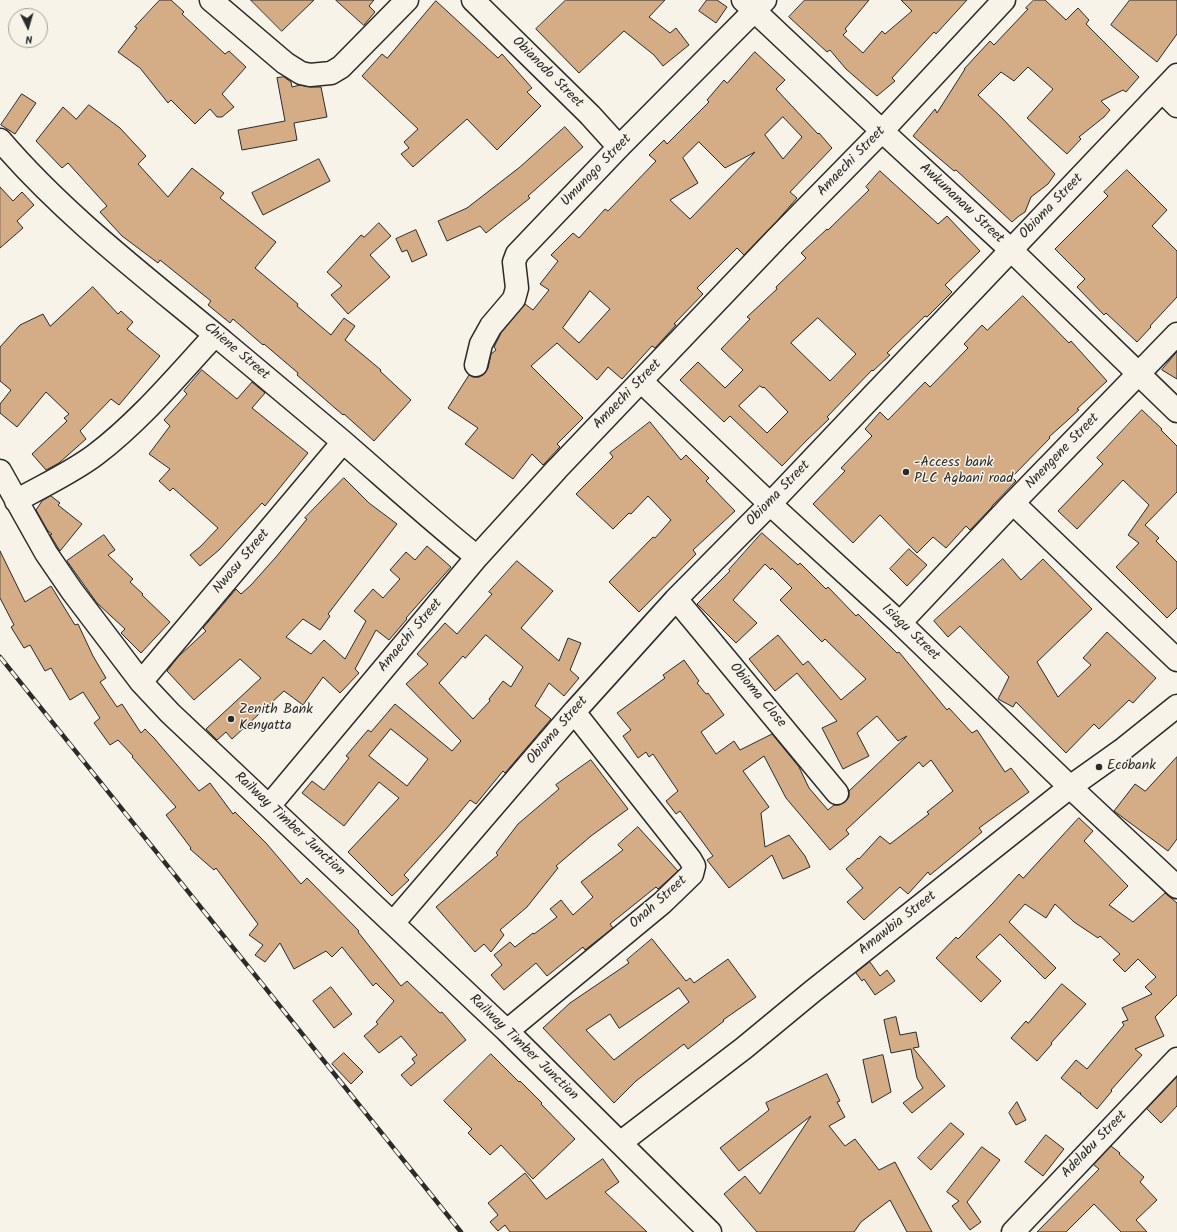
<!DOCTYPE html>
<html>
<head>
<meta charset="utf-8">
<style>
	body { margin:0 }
	#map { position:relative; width:1177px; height:1232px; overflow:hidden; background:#f7f3e8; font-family:Kalam,sans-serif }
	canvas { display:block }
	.north { position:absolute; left:8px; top:8px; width:40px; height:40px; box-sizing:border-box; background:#f7f3e8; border:1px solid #a5a39c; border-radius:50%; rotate:175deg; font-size:11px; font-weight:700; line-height:16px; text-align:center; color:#2b2b2b }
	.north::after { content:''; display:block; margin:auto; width:14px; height:18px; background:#2b2b2b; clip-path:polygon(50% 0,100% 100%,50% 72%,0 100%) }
</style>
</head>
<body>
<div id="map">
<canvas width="1177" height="1232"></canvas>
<div class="north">N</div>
</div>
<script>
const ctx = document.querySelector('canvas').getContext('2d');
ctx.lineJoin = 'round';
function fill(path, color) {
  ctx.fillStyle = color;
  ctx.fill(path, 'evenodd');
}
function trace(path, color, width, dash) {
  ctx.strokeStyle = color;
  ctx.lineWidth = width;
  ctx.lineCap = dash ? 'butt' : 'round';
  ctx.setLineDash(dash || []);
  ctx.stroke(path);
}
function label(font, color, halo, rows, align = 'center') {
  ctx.font = font + ' Kalam,sans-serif';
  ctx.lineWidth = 3;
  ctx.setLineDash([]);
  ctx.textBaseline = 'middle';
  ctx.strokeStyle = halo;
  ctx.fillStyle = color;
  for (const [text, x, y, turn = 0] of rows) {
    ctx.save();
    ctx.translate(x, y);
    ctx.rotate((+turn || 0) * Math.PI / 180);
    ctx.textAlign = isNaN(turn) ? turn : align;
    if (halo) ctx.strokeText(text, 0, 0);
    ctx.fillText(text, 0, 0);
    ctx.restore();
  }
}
const building = new Path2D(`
	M160,0H171L184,12L182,14L225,54L229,51L246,67L222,94L234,107L222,117H217L210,109L195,124L171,100L168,103L140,68L118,52L137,28L135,27Z
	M251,0H314L282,31Z
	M336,0H374L369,6L375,12L364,25Z
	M566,0H665L649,17L670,33L676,28L689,45L663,66L654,55L624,31L579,73L536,29Z
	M707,0H717L727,7L716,23L699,11Z
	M805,0H869L845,29L847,31L843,35L863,53L882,31L885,34L912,11L901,0H967L936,34L934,32L892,78L895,81L877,96L846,69L830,50L827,52L789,17Z
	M1034,0H1045L1066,20L1078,8L1089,20L1086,24L1139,77L1126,92L1123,90L1101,101L1110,110L1104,117L1079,137L1081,139L1067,154L1027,118L1053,89L1028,67L1014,81L1001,72L978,95L1002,118L1055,174L1048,184L1031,197L1025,212L1019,216L1012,222L956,170L954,171L913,136L935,109L937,113L965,69H964L990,41L994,45L1028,9L1026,8Z
	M1130,0H1177V34L1157,62L1111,25Z
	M436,1L498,58L502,54L532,88L527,92L541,106L497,150L467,119L413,167L401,154L409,148L404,142L418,129L362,76L382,54L387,58Z
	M755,52L785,80L776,89L818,134L819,133L832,148L790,192L797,198L777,221L744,255L737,248L697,288L703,294L674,324L676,325L655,348L652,346L622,379L608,367L597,380L557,343L531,366L583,418L557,444L560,447L543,465L532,454L513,479L465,444L478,428L448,408L469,375L473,377H479L485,373L488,368L491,354L496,350L494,347L501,333L525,304L533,310L549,290L540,284L558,261L551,255L573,233L579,238L605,209L608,211L656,161L649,155L664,140L667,144L709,102L707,100L724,80L727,83ZM783,117L802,137L783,159L765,135ZM699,142L725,168L755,152L690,219L670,200L698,183L683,158ZM590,291L610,309L579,343L563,328Z
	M284,77L291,82L292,87L300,85L311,87H321L327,117L294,123L297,140L242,150L238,130L285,121L277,78Z
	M22,94L36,103L15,134L1,125Z
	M89,105L120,128L146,156L138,164L168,197L192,168L224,193L220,198L276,242L255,268L298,304L297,306L331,335L344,318L355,326L345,340L381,370L380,371L411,400L374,441L344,414L343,415L297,375L298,373L264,344L263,345L233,319L230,323L208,305L211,301L160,260L158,263L122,236L100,212L107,206L68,163L62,168L36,141L63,107L76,119Z
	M565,127L583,147L528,196L530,198L486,233L480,226L447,241L438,221L467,208L520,167Z
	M319,159L330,181L263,215L252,193Z
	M1127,170L1167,210L1152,226L1177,251V297L1150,326L1151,327L1137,342L1106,313L1104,315L1077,287L1085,279L1055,249L1108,196L1104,192Z
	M880,171L938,224L947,216L980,251L945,285L952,292L927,317L925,316L887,353L890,355L873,371L872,370L827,417L829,419L806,441L782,466L730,416L724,422L680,380L698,362L725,388L743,370L721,349L750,319L747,317L777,289L776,287L806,258L801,253L827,229L828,230L869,190L866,187ZM818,318L856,354L830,381L791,343ZM760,386L763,388L764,387L788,412L767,433L739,406Z
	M0,187L13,201L22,192L34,205L17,221L23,228L0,248Z
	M379,223L391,236L370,255L390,277L348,314L331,295L342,286L327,272L361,235L364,237Z
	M416,230L427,255L412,262L407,250L402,252L396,239Z
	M93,287L118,314L121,311L133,322L127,329L160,356L119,405L111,399L80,431L86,439L59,463L46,470L32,454L67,421L64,418L69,414L46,392L17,427L0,413V404L11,390L0,381V347L20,325L43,314L50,326Z
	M1023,296L1069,343L1071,341L1107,381L1077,409L1079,410L1049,437L1050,438L1012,477L1016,481L992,506V507L970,530L966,526L946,548L933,537L917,553L880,515L853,543L813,504L845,471L841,468L872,436L865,429L880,412L888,420L925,382L930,387L968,348L964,344L982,325L987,330Z
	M1177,352V379L1162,370Z
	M202,370L237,399L252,382L265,393L252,408L308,453L265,506L262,503L219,550L200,566L190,555L200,547L218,528L173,488L170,491L159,481L170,469L149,454L170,426L164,420L187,394L184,391Z
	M1142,410L1162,429L1161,430L1177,446V492L1145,525L1159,538L1156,541L1177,562V608L1167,618L1116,567L1139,543L1128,535L1149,505L1123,480L1077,529L1058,511L1103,464L1097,458Z
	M650,422L681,460L686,455L709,478L706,481L735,511L693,550L696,554L639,612L609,582L653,537L655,538L671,520L648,496L631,514L629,513L613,529L576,494L613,457L610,453Z
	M344,478L369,503L397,524L328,614L330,616L320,630L303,619L286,637L311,654L324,640L345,659L366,621L354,611L373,589L383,598L400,579L390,570L406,552L415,560L427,546L451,567L406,618L407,619L389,640L376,630L355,669L359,673L340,693L323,677L303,705L284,691L232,739L226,732L217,740L206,729L261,678L240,659L194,700L167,671L178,657L206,631L203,628L236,589L241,594L251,585L276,557L307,519L305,518Z
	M51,496L60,503L58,505L82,524L60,551L50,535L52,534L48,531L36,510L42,501Z
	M762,533L798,565L800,563L826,589L828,587L856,616L858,614L897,653L899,652L947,710L949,708L972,733L977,730L1005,772L1011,768L1029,792L979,828L982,832L930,875L928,872L908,894L900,887L864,920L847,902L863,888L846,869L858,858L859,859L880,836L890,844L929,814L927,812L953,791L931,760L923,767L919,762L846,830L849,834L830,850L786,798L764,756L743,771L769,807L761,813L765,847L789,835L805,856L810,867L783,879L772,855L729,888L707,860L713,856L680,811L676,814L666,801L678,791L653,754L649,757L646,752L638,758L623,736L631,730L617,713L665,678L663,675L684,660L699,681L697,683L706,694L708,693L724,715L701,732L716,754L734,741L740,750L772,734L799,767L809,788L828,810L834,805H839L845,802L849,797V791L907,736L898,741L877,716L857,733L869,756L843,769L822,728L837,721L797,673L775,691L749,659L778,635L803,665L808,661L841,700L866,679L825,639L822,642L780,600L792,588L772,568L771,570L765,564L733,600L757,623L736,643L697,604L730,571L729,570Z
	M104,535L115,550L108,555L133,579L130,582L143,594L142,595L170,622L141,653L121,633L125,629L97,603L67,561Z
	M909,549L927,565L907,586L890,569Z
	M0,551L25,602L51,586L75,625L78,624L93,656L106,678L100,682L117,707L122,704L141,733L145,729L154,738L199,791L210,783L233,814L235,812L266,843L301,884L307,878L359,931L358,932L401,986L407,981L440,1013L442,1012L466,1040L411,1086L401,1075L415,1063L412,1059L417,1055L401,1036L379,1053L364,1036L378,1024L376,1022L394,1001L376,983L373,986L342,947L332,957L326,951L294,969L280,943L265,962L255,955L263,945L249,935L258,924L216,868L214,870L190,849L191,848L166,815L176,807L132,757L133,756L118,740L110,745L94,723L100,718L83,692L70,700L51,668L45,671L30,645L24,648L11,627L14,625L0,598Z
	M1003,559L1021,580L1043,559L1092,609L1037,662L1058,697L1091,665L1083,658L1107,632L1156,678L1133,703L1129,700L1099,729L1094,724L1066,753L1016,702L1013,707L998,699L1009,677L960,626L948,637L934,621Z
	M517,561L553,591L521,628L559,661L568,638L581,643L570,670L579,678L564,696L549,683L535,706L551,719L505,773L503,771L476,804L470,800L446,829L404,875L409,880L392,896L348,852L399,798L379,782L344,826L302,793L312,781L324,790L349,758L346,756L368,730L371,732L395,704L452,751L461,741L406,684L428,664L417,654L445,623L457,634L492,594L489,592ZM486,635L523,667L511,687L503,681L489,699L490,701L473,719L439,683L463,656L465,658ZM391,729L428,759L407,786L369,756Z
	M1177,757V839L1168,851L1114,811L1135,784L1145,791Z
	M591,760L628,809L591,836L556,866L558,868L527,907L500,930L504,935L491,952L484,944L475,952L436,907L498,855L496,853L518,824L559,789L556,785Z
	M1079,818L1093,831L1084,841L1128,886L1109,905L1133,922L1165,893L1177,903V995L1155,1017L1164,1036L1135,1049L1142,1055L1111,1090L1112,1091L1097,1109L1080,1094L1081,1093H1079L1061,1078L1076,1060L1087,1069L1124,1025L1122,1022L1128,1020L1122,1008L1152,994L1145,987L1156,977L1138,959L1125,972L1113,960L1120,954L1100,936L1098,938L1074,922L1055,904L1046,918L1025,904L1009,922L1056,968L1045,979L1000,934L976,957L1001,981L981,1002L936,958L956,937L958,939L992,904L1019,874L1023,878Z
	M638,827L678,871L658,889L656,887L610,924L613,928L585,950L583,947L547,976L536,963L504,990L491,975L502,965L494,955L510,942L515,947L533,933L534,934L557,917L550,909L561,900L573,915L593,897L581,882L623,850L618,845Z
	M652,939L686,981L690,978L694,983L728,959L756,997L723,1020L724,1021L688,1049L684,1044L636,1081L614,1103L543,1028L570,1003L629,963L627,960ZM679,988L689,1002L614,1060L586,1030L610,1014L619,1028Z
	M870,962L880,976L887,970L895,981L875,995L864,979L862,981L856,973Z
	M1062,984L1086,1004L1051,1043L1052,1044L1037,1061L1011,1038L1026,1021L1028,1023Z
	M331,987L352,1014L334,1028L313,1001Z
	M896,1017L900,1035L916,1032L919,1047L913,1048L945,1086L912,1113L903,1103L923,1088L917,1078L911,1049L891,1053L884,1020Z
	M344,1053L363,1072L351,1084L332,1064Z
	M491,1054L519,1082L520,1081L542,1103L541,1104L575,1139L533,1179L501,1145L490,1155L468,1133L472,1129L444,1101Z
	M883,1055L891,1092L872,1103L863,1060Z
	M827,1074L840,1101L837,1102L845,1117L829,1126L845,1146L855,1139L879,1170L895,1162L932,1232H907L890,1200L861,1222L854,1232H757L724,1194L745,1176L760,1194L811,1116L739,1171L720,1148L769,1110L766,1103Z
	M1177,1077V1106L1161,1123L1147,1109Z
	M1017,1102L1026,1120L1016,1125L1009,1113Z
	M951,1123L964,1134L931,1170L918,1158Z
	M1046,1135L1064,1149L1043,1176L1025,1162Z
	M1111,1146L1120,1153L1119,1154L1144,1177L1140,1182L1157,1200L1136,1220L1147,1232H1121L1094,1204L1066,1232H1037L1099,1169L1094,1165Z
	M982,1147L1000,1160L967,1202L981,1222L970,1230L952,1206L959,1201L947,1192Z
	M603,1159L619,1182L605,1192L647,1232H510L505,1225L498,1231L490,1222L498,1215L488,1203L525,1173L546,1199Z`);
const minor = new Path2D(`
	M211,0L285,63L301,73L310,75L331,73L341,67L407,0
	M473,0L590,115L619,147
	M743,0L882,131L1011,250L1177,411
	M1162,91L1177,106
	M0,140C66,217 147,278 225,343C264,376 303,408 342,441C387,480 431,520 477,557
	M476,365L481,344L491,326L514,299L517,288L514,262L517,254L619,147L765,0
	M641,381L770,504L900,623L1070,787L1177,887
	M0,471L46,553L72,591L141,682L170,713L507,1031L710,1232
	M16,501C42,486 71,473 95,455C140,421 177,376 215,335
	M1013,503L1177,660
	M676,599L837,793
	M900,623L1013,503L1177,334
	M141,682L343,442
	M269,806L477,557L557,469L777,238L882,131L1004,0
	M393,923L574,712L676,599L770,504L1177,75
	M507,1031L662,903L692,874L694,866L690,859L574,712
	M620,1143L744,1048L813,991L1070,787L1122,750L1177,706
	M1013,1232L1177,1059`);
const rail = new Path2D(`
	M0,657L461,1232`);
const markers = [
	[906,472,4,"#2b2b2b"],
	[231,719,4,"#2b2b2b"],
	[1099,767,4,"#2b2b2b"]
];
const streetNames = [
	["Obianodo Street",547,73,45],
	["Amaechi Street",852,162,-46],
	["Umunogo Street",597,171,-46],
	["Awkunanaw Street",961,204,43],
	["Obioma Street",1052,207,-46],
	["Chiene Street",236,352,40],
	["Amaechi Street",628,395,-46],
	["Nnengene Street",1063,452,-46],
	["Obioma Street",779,494,-46],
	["Nwosu Street",242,562,-50],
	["Isiagu Street",910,633,44],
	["Amaechi Street",411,636,-50],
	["Obioma Close",757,696,50],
	["Obioma Street",558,731,-49],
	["Railway Timber Junction",289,825,43],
	["Onah Street",659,903,-42],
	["Amawbia Street",898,924,-38],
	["Railway Timber Junction",523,1048,44],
	["Adelabu Street",1095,1145,-46]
];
const poiNames = [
	["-Access bank",914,464],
	["PLC Agbani road",914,480],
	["Zenith Bank",239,711],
	["Kenyatta",239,727],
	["Ecobank",1107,767]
];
fill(building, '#d4ac85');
trace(building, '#2b2b2b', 1);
trace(minor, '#2b2b2b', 25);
trace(minor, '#f7f3e8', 22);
trace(rail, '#2b2b2b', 4.5);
trace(rail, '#f7f3e8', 3, [9]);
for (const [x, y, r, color] of markers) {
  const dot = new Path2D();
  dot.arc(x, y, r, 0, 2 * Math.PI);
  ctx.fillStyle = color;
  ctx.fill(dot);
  trace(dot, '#f7f3e8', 1.5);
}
label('14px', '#2b2b2b', '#f7f3e8', streetNames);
label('14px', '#2b2b2b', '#f7f3e8', poiNames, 'left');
</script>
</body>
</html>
